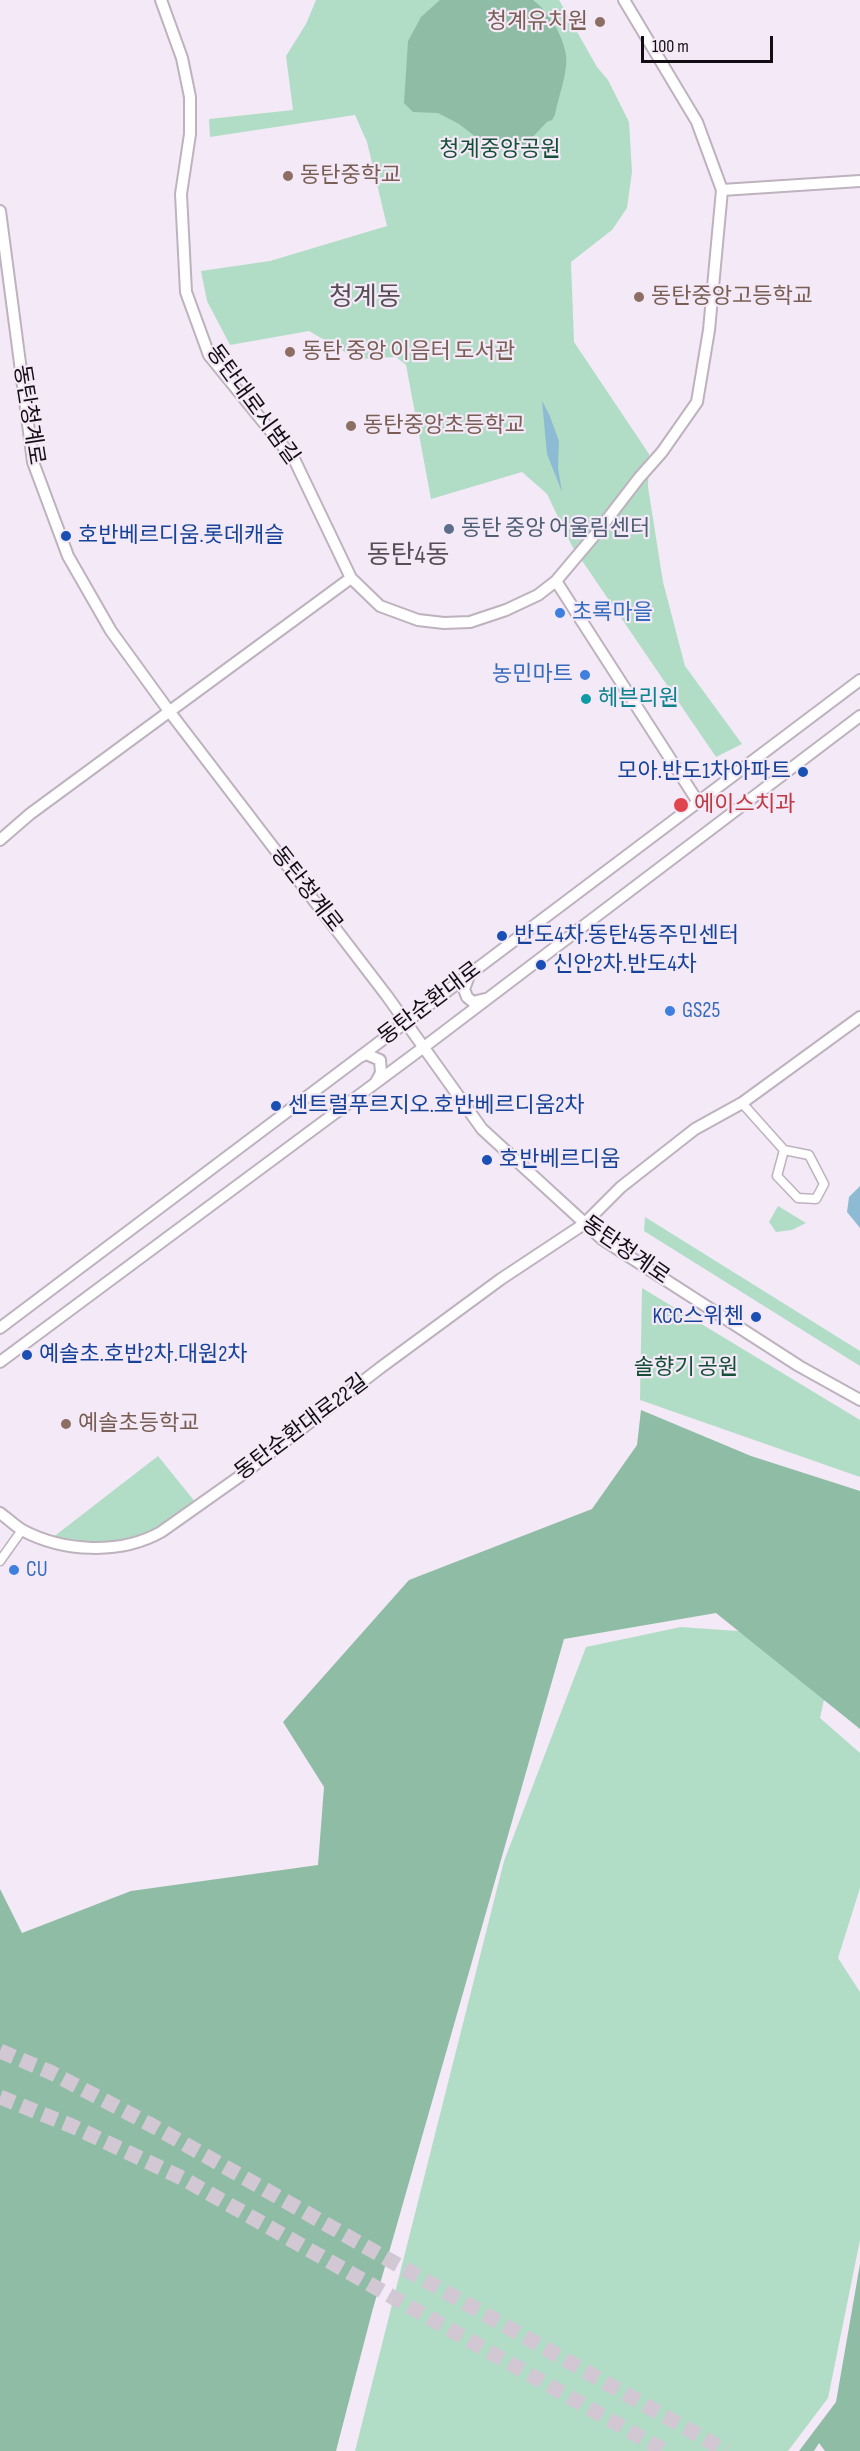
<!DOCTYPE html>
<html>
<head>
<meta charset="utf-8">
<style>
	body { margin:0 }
	#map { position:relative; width:860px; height:2451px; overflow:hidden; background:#f4e9f6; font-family:"Sofia Sans Condensed",sans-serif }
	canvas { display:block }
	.scale { position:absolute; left:641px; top:36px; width:132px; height:27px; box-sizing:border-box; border:3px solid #120e13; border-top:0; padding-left:8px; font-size:18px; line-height:21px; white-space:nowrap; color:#120e13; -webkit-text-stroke:4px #f4e9f6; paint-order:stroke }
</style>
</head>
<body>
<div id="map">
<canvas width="860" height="2451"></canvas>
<div class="scale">100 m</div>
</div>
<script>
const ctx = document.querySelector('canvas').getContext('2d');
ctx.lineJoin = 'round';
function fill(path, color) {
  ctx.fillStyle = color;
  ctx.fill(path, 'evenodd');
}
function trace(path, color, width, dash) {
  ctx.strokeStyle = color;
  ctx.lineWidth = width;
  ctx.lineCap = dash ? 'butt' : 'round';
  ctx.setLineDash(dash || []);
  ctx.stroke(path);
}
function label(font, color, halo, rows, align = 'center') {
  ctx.font = font + ' "Sofia Sans Condensed","Noto Sans KR",sans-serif';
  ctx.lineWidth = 4.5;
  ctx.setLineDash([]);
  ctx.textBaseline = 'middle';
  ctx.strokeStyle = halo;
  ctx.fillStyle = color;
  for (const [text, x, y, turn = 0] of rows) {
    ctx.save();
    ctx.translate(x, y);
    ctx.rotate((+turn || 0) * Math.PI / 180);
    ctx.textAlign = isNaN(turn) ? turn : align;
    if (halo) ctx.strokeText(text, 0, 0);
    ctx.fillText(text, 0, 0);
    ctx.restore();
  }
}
const green = new Path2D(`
	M316,0H559L597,67L608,80L629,122L632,172L627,208L612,230L571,262L574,342L649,454L648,487L663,582L685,666L742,744L716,757L572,546L547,494L522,472L431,499L406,365L396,357L357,359L309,331L230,345L207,301L201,271L270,261L387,226L367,142L355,115L210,137L209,119L293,110L286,56L306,24Z
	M778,1206L806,1223L792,1230L776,1232L769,1222Z
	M645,1217L860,1351V1366L644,1231Z
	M642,1288L860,1420V1477L640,1400Z
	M158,1456L196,1503C183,1512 171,1523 158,1531C125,1550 87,1543 52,1538Z
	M681,1627L794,1635L830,1672L820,1718L860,1753V1888L838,1958L860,1992V2240L828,2398L788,2451H355L504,1861L586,1647Z`);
const forest = new Path2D(`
	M440,0H533C549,12 563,35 566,55C568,74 558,97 555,115L552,120L547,122L523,147L501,148L481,141L459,124L438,113L413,112L404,103L408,41L421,17Z
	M641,1410L751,1456L860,1491V1729L716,1613L564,1639L372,2312L336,2451H0V1889L22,1933L131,1891L318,1865L324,1787L283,1722L409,1580L592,1509L637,1445Z
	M860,2264V2451H825L819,2443L814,2451H799L836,2402Z`);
const water = new Path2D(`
	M542,401L549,414L559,441L558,468L562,492L547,454Z
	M860,1186V1228L847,1212L849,1197Z`);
const highwayTunnel = new Path2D(`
	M0,2051L50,2072L153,2126L726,2451
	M0,2097L72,2126L182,2178L665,2451`);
const street = new Path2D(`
	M742,1103L784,1150L777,1176L798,1198L816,1199L824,1184L809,1155L784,1150
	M0,1561L22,1530`);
const secondary = new Path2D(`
	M161,0L182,58L190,97V134L181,194L186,292L209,355L295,461L351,578L380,606L418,620L444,623L470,622L506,610L538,595L556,581L599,530L639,478L662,452L697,402L709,330L722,190L697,122L624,0
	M722,190L860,181
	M0,211L33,462L68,556L111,631L169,711L387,996L482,1129L602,1239L799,1366L860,1400
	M556,581L698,802
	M0,840L30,814L351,578
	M469,976L464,989L467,997L473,1002L485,999
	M360,1057L366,1054L380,1060L381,1073L376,1082
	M0,1328L860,680
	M0,1362L424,1047L860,716
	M0,1513C7,1518 14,1525 22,1530C63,1552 120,1555 161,1532L243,1474L380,1368L501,1279L584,1224L621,1187L695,1129L742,1103L860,1017`);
const markers = [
	[600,22,6,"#8d6e63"],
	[288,176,6,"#8d6e63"],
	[639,297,6,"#8d6e63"],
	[290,352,6,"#8d6e63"],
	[351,426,6,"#8d6e63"],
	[449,529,6,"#5c6f8a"],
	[66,536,6,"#1a4fb4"],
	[560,613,6,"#3f7fe0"],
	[585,675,6,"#3f7fe0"],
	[586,699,6,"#0f9aa8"],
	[803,772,6,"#1a4fb4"],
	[681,805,8,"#e0444e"],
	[502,936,6,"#1a4fb4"],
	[541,965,6,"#1a4fb4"],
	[670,1011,6,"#3f7fe0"],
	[276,1106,6,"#1a4fb4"],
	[487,1160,6,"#1a4fb4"],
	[756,1317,6,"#1a4fb4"],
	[27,1355,6,"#1a4fb4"],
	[66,1424,6,"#8d6e63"],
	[14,1570,6,"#3f7fe0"]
];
const educationNames = [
	["청계유치원",588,22,"right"],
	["동탄중학교",300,176],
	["동탄중앙고등학교",651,297],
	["동탄 중앙 이음터 도서관",302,352],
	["동탄중앙초등학교",363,426],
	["예솔초등학교",78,1424]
];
const parkNames = [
	["청계중앙공원",500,150],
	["솔향기 공원",686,1368]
];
const streetNames = [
	["동탄대로시범길",252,405,54],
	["동탄청계로",28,415,81],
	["동탄청계로",306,890,52],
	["동탄순환대로",430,1004,-37],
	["동탄청계로",625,1251,35],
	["동탄순환대로22길",302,1428,-37]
];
const serviceNames = [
	["동탄 중앙 어울림센터",461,529]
];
const transitNames = [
	["호반베르디움.롯데캐슬",78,536],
	["모아.반도1차아파트",791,772,"right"],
	["반도4차.동탄4동주민센터",514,936],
	["신안2차.반도4차",553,965],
	["센트럴푸르지오.호반베르디움2차",288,1106],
	["호반베르디움",499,1160],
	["KCC스위첸",744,1317,"right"],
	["예솔초.호반2차.대원2차",39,1355]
];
const shopNames = [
	["초록마을",572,613],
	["농민마트",573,675,"right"],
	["GS25",682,1011],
	["CU",26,1570]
];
const cultureNames = [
	["헤븐리원",598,699]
];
const healthNames = [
	["에이스치과",694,805]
];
const quarterNames = [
	["청계동",365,298],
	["동탄4동",408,556]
];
fill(green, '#b1ddc6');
fill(forest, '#8ebca4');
fill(water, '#8dbbd4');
trace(highwayTunnel, '#d2c8d4', 15, [15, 8]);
trace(street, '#bdb2be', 11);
trace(secondary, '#bdb2be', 14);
trace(street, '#fff', 8);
trace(secondary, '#fff', 10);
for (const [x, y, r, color] of markers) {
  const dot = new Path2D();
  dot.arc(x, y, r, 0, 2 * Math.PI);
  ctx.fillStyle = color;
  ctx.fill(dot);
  trace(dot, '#f4e9f6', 2);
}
label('22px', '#785e54', '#f4e9f6', educationNames, 'left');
label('22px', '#154f37', '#f4e9f6', parkNames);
label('22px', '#120e13', '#f4e9f6', streetNames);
label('22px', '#4e5e75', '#f4e9f6', serviceNames, 'left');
label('22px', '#164399', '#f4e9f6', transitNames, 'left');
label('22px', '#366cbe', '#f4e9f6', shopNames, 'left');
label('22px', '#0d838f', '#f4e9f6', cultureNames, 'left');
label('22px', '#be3a42', '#f4e9f6', healthNames, 'left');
label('26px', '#564d57', '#f4e9f6', quarterNames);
</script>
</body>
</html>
